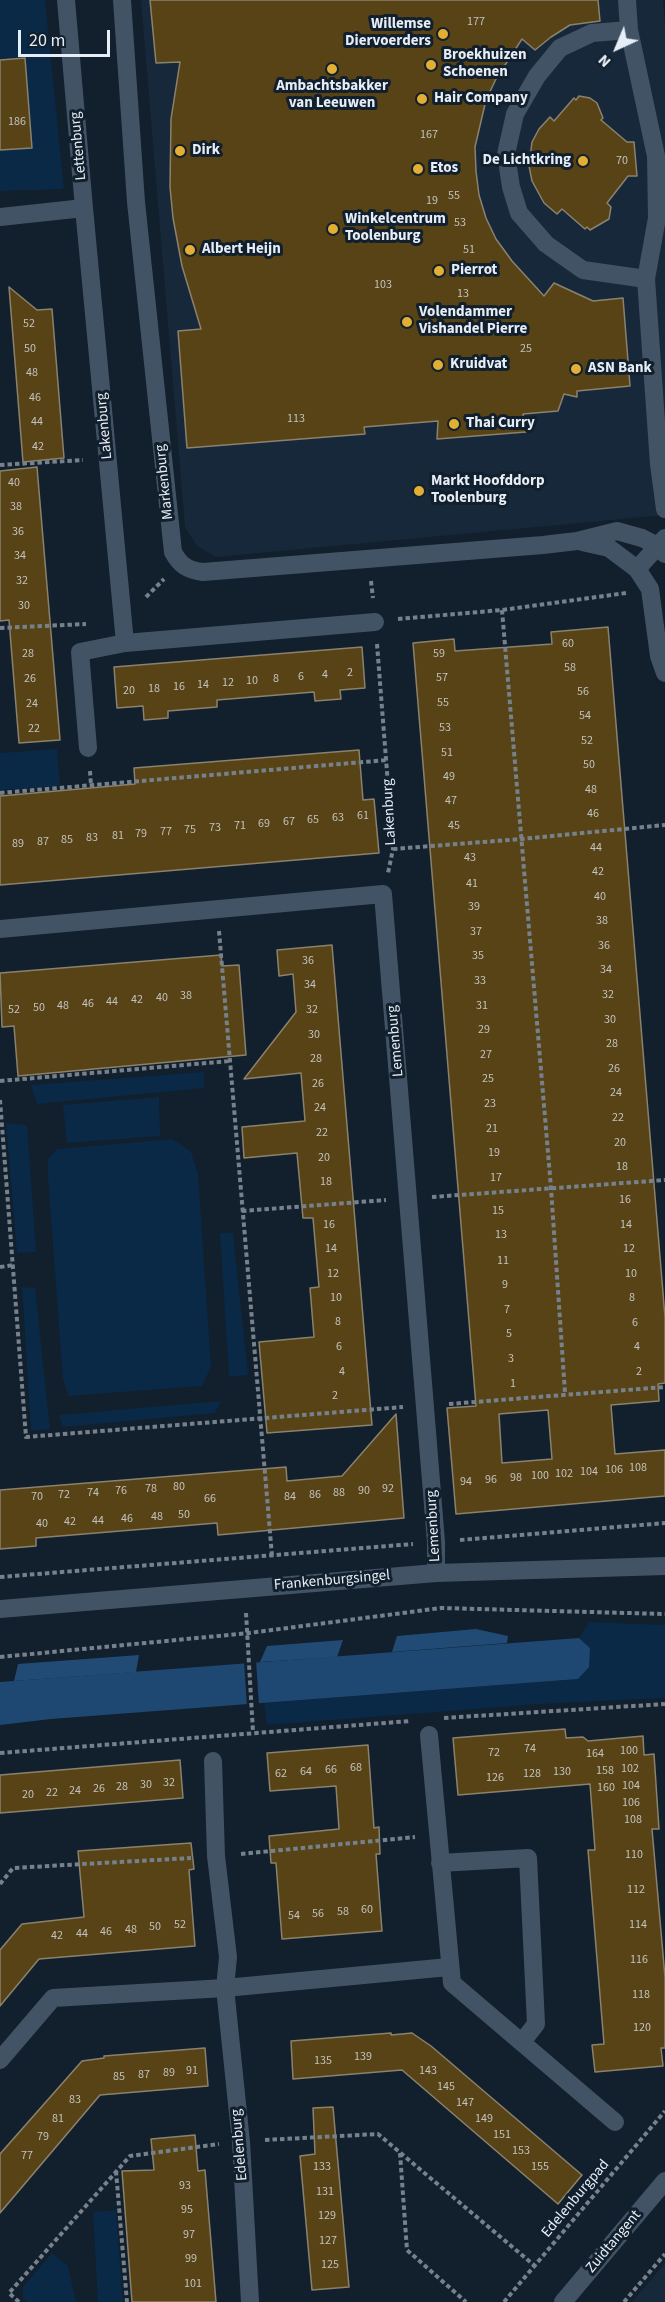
<!DOCTYPE html>
<html>
<head>
<meta charset="utf-8">
<style>
	body { margin:0 }
	#map { position:relative; width:665px; height:2302px; overflow:hidden; background:#121f2c; font-family:"Source Sans 3",sans-serif }
	canvas { display:block }
	.north { position:absolute; left:587px; top:18px; width:60px; height:60px; -webkit-text-stroke:4px #121f2c; paint-order:stroke; rotate:224deg; font-size:16px; font-weight:700; line-height:24px; text-align:center; color:#e5edf6 }
	.north::after { content:''; display:block; margin:auto; width:21px; height:27px; background:#e5edf6; clip-path:polygon(50% 0,100% 100%,50% 72%,0 100%) }
	.scale { position:absolute; left:18px; top:30px; width:92px; height:27px; box-sizing:border-box; border:3px solid #e5edf6; border-top:0; padding-left:8px; font-size:18px; line-height:21px; white-space:nowrap; color:#e5edf6; -webkit-text-stroke:4px #121f2c; paint-order:stroke }
</style>
</head>
<body>
<div id="map">
<canvas width="665" height="2302"></canvas>
<div class="north">N</div>
<div class="scale">20 m</div>
</div>
<script>
const ctx = document.querySelector('canvas').getContext('2d');
ctx.lineJoin = 'round';
function fill(path, color) {
  ctx.fillStyle = color;
  ctx.fill(path, 'evenodd');
}
function trace(path, color, width, dash) {
  ctx.strokeStyle = color;
  ctx.lineWidth = width;
  ctx.lineCap = dash ? 'butt' : 'round';
  ctx.setLineDash(dash || []);
  ctx.stroke(path);
}
function label(font, color, halo, rows, align = 'center') {
  ctx.font = font + ' "Source Sans 3",sans-serif';
  ctx.lineWidth = 6;
  ctx.setLineDash([]);
  ctx.textBaseline = 'middle';
  ctx.strokeStyle = halo;
  ctx.fillStyle = color;
  for (const [text, x, y, turn = 0] of rows) {
    ctx.save();
    ctx.translate(x, y);
    ctx.rotate((+turn || 0) * Math.PI / 180);
    ctx.textAlign = isNaN(turn) ? turn : align;
    if (halo) ctx.strokeText(text, 0, 0);
    ctx.fillText(text, 0, 0);
    ctx.restore();
  }
}
const built = new Path2D(`
	M141,0H663L665,24V515L216,557L197,546L185,527Z
	M665,2263V2302H632Z`);
const green = new Path2D(`
	M0,0H45L64,189L0,191Z
	M57,749L60,786L0,790V753Z
	M204,1072V1088L37,1104L31,1085Z
	M159,1097L160,1136L67,1143L63,1105Z
	M6,1123L27,1125L36,1252L17,1253Z
	M173,1139L191,1152L198,1174L211,1367L202,1386L68,1396L63,1379L48,1178V1159L57,1149Z
	M220,1233H233L248,1375L229,1377Z
	M22,1287L35,1288L50,1429L31,1431Z
	M221,1401L215,1413L63,1427L59,1415Z
	M589,1622L665,1625V1698L540,1704L267,1725L264,1703L578,1679L590,1648L579,1638Z
	M116,2210L123,2302H98L93,2212Z
	M52,2253L68,2266L76,2302H27L23,2299V2287Z`);
const forest = new Path2D(`
	M476,1629L508,1636L507,1643L392,1652L397,1636Z
	M343,1640L337,1657L260,1662L267,1646Z
	M139,1655L136,1672L14,1681L18,1664Z`);
const water = new Path2D(`
	M579,1638L590,1648L589,1667L578,1679L51,1719L0,1725V1682Z`);
const pier = new Path2D(`
	M244,1660H256L259,1706L247,1707Z`);
const building = new Path2D(`
	M150,0H598L600,21L570,25L551,37L535,50L522,39L496,79L486,100L475,147L476,171L479,195L486,218L496,239L512,261L544,296L554,283L593,301L623,298L630,386L577,391V397L564,394L558,411L523,414L526,432L437,439L438,421L364,427L365,434L187,448L178,331L201,329L182,266L173,218L170,187L171,119L180,62L156,63Z
	M25,58L32,148L0,150V60Z
	M579,96L590,98L597,103L603,118L601,120L627,142H634L637,176H628L607,203L611,207L609,219L590,230L587,227L585,229L562,209L557,214L544,203L532,181L529,166L532,142L539,129L550,117L554,121L574,98L576,100Z
	M9,287L37,310L52,309L64,458L23,462Z
	M37,467L60,740L19,743L9,620L0,621V471Z
	M608,627L665,1317V1383L658,1384L659,1401L611,1405L615,1454L665,1450V1496L456,1514L447,1408L476,1406L413,643L454,639L455,651L552,644L551,632ZM548,1410L552,1459L502,1463L499,1414Z
	M362,647L365,688L340,690L341,699L315,701L314,692L217,700V707L168,711V718L144,720L143,706L117,708L114,667Z
	M359,750L363,800L374,799L379,853L0,885V796L135,784L134,768Z
	M332,945L372,1425L267,1433L259,1342L314,1337L310,1288L319,1287L313,1218H303L297,1153L244,1158L242,1127L305,1121L301,1073L244,1079L296,1012L293,974L279,976L277,950Z
	M221,955L222,966L239,965L246,1055L18,1076L14,1026L2,1027L0,973Z
	M396,1414L404,1518L218,1535L217,1523L36,1538V1546L0,1549V1490L286,1467L287,1481L342,1476Z
	M565,1729L566,1738L583,1737L588,1741L643,1736L644,1755L654,1754L659,1829H652L665,1977V2048H661L663,2066L595,2072L592,2045L604,2044L588,1850H595L590,1784L458,1795L453,1738Z
	M368,1745L374,1828L379,1827L380,1854H376L382,1931L282,1939L276,1863H271L269,1836L339,1829L336,1786L270,1791L267,1753Z
	M180,1760L183,1798L0,1813V1775Z
	M191,1843L194,1869L189,1870L195,1946L39,1959L0,2006V1950L22,1924L84,1917L78,1851Z
	M391,2033V2035L412,2033L431,2046L582,2175L558,2204L402,2070L293,2079L291,2041Z
	M205,2048L208,2086L100,2095L0,2213V2154L82,2061L104,2058V2056Z
	M333,2107L349,2287L312,2290L300,2156L315,2154L313,2108Z
	M195,2135L198,2171L205,2170L216,2302H132L122,2171L154,2170L151,2139Z`);
const path = new Path2D(`
	M0,465L83,460
	M371,581L373,598
	M146,597L164,579
	M502,610L551,1188L565,1393
	M398,619L502,610L626,593
	M0,628L86,624
	M377,644L393,849L388,873
	M90,771L91,785
	M0,793L387,760
	M393,849L521,839L665,825
	M219,931L272,1556
	M0,1081L230,1061
	M0,1100L26,1437L403,1407
	M432,1197L665,1180
	M242,1211L386,1200
	M0,1267L14,1265
	M449,1404L665,1387
	M460,1540L665,1523
	M0,1577L413,1544
	M246,1613L253,1732
	M0,1657L249,1633L441,1608L665,1614
	M444,1718L665,1704
	M0,1753L410,1721
	M241,1854L415,1837
	M0,1884L13,1868L191,1858
	M265,2140L378,2134L535,2266
	M400,2153L407,2250L466,2302
	M116,2171L127,2302
	M19,2302L9,2293L130,2156L219,2144
	M504,2302L665,2111
	M624,2302L665,2254`);
const service = new Path2D(`
	M627,0L629,30L656,156L657,218L646,279L659,464L665,509
	M629,30L592,33L560,48L537,76L515,114L506,154L511,187L519,213L546,244L583,270L646,279
	M563,2302L665,2181`);
const minor = new Path2D(`
	M84,208L125,643
	M0,217L84,208L66,0
	M637,569L665,538
	M88,748L80,652L125,643L375,622
	M0,929L383,894L436,1542V1573
	M429,1735L452,1983L615,2122
	M213,1761L216,1856L228,1957L225,1988L241,2142L250,2302
	M440,1863L528,1858L536,2024L522,2042
	M0,2060L53,1998L225,1988L449,1967`);
const tertiary = new Path2D(`
	M122,0L136,202L173,552C180,565 187,570 203,572L543,545L577,541L617,531L642,538L658,546L665,554
	M582,542L609,548L637,569L650,589L659,656L665,673
	M0,1609L436,1573L665,1566`);
const markers = [
	[443,34,6,"#e2af34"],
	[431,65,6,"#e2af34"],
	[332,69,6,"#e2af34"],
	[422,99,6,"#e2af34"],
	[180,151,6,"#e2af34"],
	[583,161,6,"#e2af34"],
	[418,169,6,"#e2af34"],
	[333,229,6,"#e2af34"],
	[190,250,6,"#e2af34"],
	[439,271,6,"#e2af34"],
	[407,322,6,"#e2af34"],
	[438,365,6,"#e2af34"],
	[576,369,6,"#e2af34"],
	[454,424,6,"#e2af34"],
	[419,491,6,"#e2af34"]
];
const numberNames = [
	["177",476,22],
	["186",17,122],
	["167",429,135],
	["70",622,161],
	["55",454,196],
	["19",432,201],
	["53",460,223],
	["51",469,250],
	["103",383,285],
	["13",463,294],
	["52",29,324],
	["50",30,349],
	["25",526,349],
	["48",32,373],
	["46",35,398],
	["113",296,419],
	["44",37,422],
	["42",38,447],
	["40",14,483],
	["38",16,507],
	["36",18,532],
	["34",20,556],
	["32",22,581],
	["30",24,606],
	["60",568,644],
	["28",28,654],
	["59",439,654],
	["58",570,668],
	["2",350,673],
	["4",325,675],
	["6",301,677],
	["57",442,678],
	["26",30,679],
	["8",276,679],
	["10",252,681],
	["12",228,683],
	["14",203,685],
	["16",179,687],
	["18",154,689],
	["20",129,691],
	["56",583,692],
	["55",443,703],
	["24",32,704],
	["54",585,716],
	["53",445,728],
	["22",34,729],
	["52",587,741],
	["51",447,753],
	["50",589,765],
	["49",449,777],
	["48",591,790],
	["47",451,801],
	["46",593,814],
	["61",363,816],
	["63",338,818],
	["65",313,820],
	["67",289,822],
	["69",264,824],
	["71",240,826],
	["45",454,826],
	["73",215,828],
	["75",190,830],
	["77",166,832],
	["79",141,834],
	["81",118,836],
	["83",92,838],
	["85",67,840],
	["87",43,842],
	["89",18,844],
	["44",596,848],
	["43",470,858],
	["42",598,872],
	["41",472,884],
	["40",600,897],
	["39",474,907],
	["38",602,921],
	["37",476,932],
	["36",604,946],
	["35",478,956],
	["36",308,961],
	["34",606,970],
	["33",480,981],
	["34",310,985],
	["32",608,995],
	["38",186,996],
	["40",162,998],
	["42",137,1000],
	["44",112,1002],
	["46",88,1004],
	["48",63,1006],
	["31",482,1006],
	["50",39,1008],
	["52",14,1010],
	["32",312,1010],
	["30",610,1020],
	["29",484,1030],
	["30",314,1035],
	["28",612,1044],
	["27",486,1055],
	["28",316,1059],
	["26",614,1069],
	["25",488,1079],
	["26",318,1084],
	["24",616,1093],
	["23",490,1104],
	["24",320,1108],
	["22",618,1118],
	["21",492,1129],
	["22",322,1133],
	["20",620,1143],
	["19",494,1153],
	["20",324,1158],
	["18",622,1167],
	["17",496,1178],
	["18",326,1182],
	["16",625,1200],
	["15",498,1211],
	["16",329,1225],
	["14",626,1225],
	["13",501,1235],
	["14",331,1249],
	["12",629,1249],
	["11",503,1261],
	["12",333,1274],
	["10",631,1274],
	["9",505,1285],
	["10",336,1298],
	["8",632,1298],
	["7",507,1310],
	["8",338,1322],
	["6",635,1323],
	["5",509,1334],
	["6",339,1347],
	["4",637,1347],
	["3",511,1359],
	["4",342,1372],
	["2",639,1372],
	["1",513,1384],
	["2",335,1396],
	["108",638,1468],
	["106",614,1470],
	["104",589,1472],
	["102",564,1474],
	["100",540,1476],
	["98",516,1478],
	["96",491,1480],
	["94",466,1482],
	["80",179,1487],
	["78",151,1489],
	["92",388,1489],
	["76",121,1491],
	["90",364,1491],
	["74",93,1493],
	["88",339,1493],
	["72",64,1495],
	["86",315,1495],
	["70",37,1497],
	["84",290,1497],
	["66",210,1499],
	["50",184,1515],
	["48",157,1517],
	["46",127,1519],
	["44",98,1521],
	["42",70,1522],
	["40",42,1524],
	["74",530,1749],
	["100",629,1751],
	["72",494,1753],
	["164",595,1754],
	["68",356,1768],
	["102",630,1769],
	["66",331,1770],
	["158",605,1771],
	["64",306,1772],
	["130",562,1772],
	["62",281,1774],
	["128",532,1774],
	["126",495,1778],
	["32",169,1783],
	["30",146,1785],
	["104",631,1786],
	["28",122,1787],
	["160",606,1788],
	["26",99,1789],
	["24",75,1791],
	["22",52,1793],
	["20",28,1795],
	["106",631,1803],
	["108",633,1820],
	["110",634,1855],
	["112",636,1890],
	["60",367,1910],
	["58",343,1912],
	["56",318,1914],
	["54",294,1916],
	["52",180,1925],
	["114",638,1925],
	["50",155,1927],
	["48",131,1930],
	["46",106,1932],
	["44",82,1934],
	["42",57,1936],
	["116",639,1960],
	["118",641,1995],
	["120",642,2028],
	["139",363,2057],
	["135",323,2061],
	["91",192,2071],
	["143",428,2071],
	["89",169,2073],
	["87",144,2075],
	["85",119,2077],
	["145",446,2087],
	["83",75,2100],
	["147",465,2103],
	["81",58,2119],
	["149",484,2119],
	["151",502,2135],
	["79",43,2137],
	["153",521,2151],
	["77",27,2156],
	["133",322,2167],
	["155",540,2167],
	["93",185,2186],
	["131",325,2192],
	["95",187,2210],
	["129",327,2216],
	["97",189,2235],
	["127",328,2241],
	["99",191,2259],
	["125",330,2265],
	["101",193,2284]
];
const poiNames = [
	["Willemse",431,25,"right"],
	["Diervoerders",431,42,"right"],
	["Broekhuizen",443,56],
	["Schoenen",443,73],
	["Ambachtsbakker",332,87,"center"],
	["van Leeuwen",332,104,"center"],
	["Hair Company",434,99],
	["Dirk",192,151],
	["De Lichtkring",571,161,"right"],
	["Etos",430,169],
	["Winkelcentrum",345,220],
	["Toolenburg",345,237],
	["Albert Heijn",202,250],
	["Pierrot",451,271],
	["Volendammer",419,313],
	["Vishandel Pierre",419,330],
	["Kruidvat",450,365],
	["ASN Bank",588,369],
	["Thai Curry",466,424],
	["Markt Hoofddorp",431,482],
	["Toolenburg",431,499]
];
const streetNames = [
	["Lettenburg",79,146,-95],
	["Lakenburg",105,426,-95],
	["Markenburg",165,482,-96],
	["Lakenburg",390,812,-93],
	["Lemenburg",396,1041,-95],
	["Lemenburg",434,1526,-93],
	["Frankenburgsingel",332,1581,-5],
	["Edelenburg",240,2145,-95],
	["Edelenburgpad",576,2199,-50],
	["Zuidtangent",614,2242,-50]
];
fill(built, '#17283a');
fill(green, '#0a2946');
fill(forest, '#214b74');
fill(water, '#1e4871');
fill(pier, '#121f2c');
fill(building, '#574316');
trace(building, '#8b826e', 1.5);
trace(path, '#76818c', 4, [4.5, 3]);
trace(service, '#425365', 18);
trace(minor, '#425365', 18);
trace(tertiary, '#425365', 18);
for (const [x, y, r, color] of markers) {
  const dot = new Path2D();
  dot.arc(x, y, r, 0, 2 * Math.PI);
  ctx.fillStyle = color;
  ctx.fill(dot);
  trace(dot, '#121f2c', 2);
}
label('12px', '#c2c2be', null, numberNames);
label('bold 15px', '#e5edf6', '#121f2c', poiNames, 'left');
label('15px', '#e5edf6', '#121f2c', streetNames);
</script>
</body>
</html>
